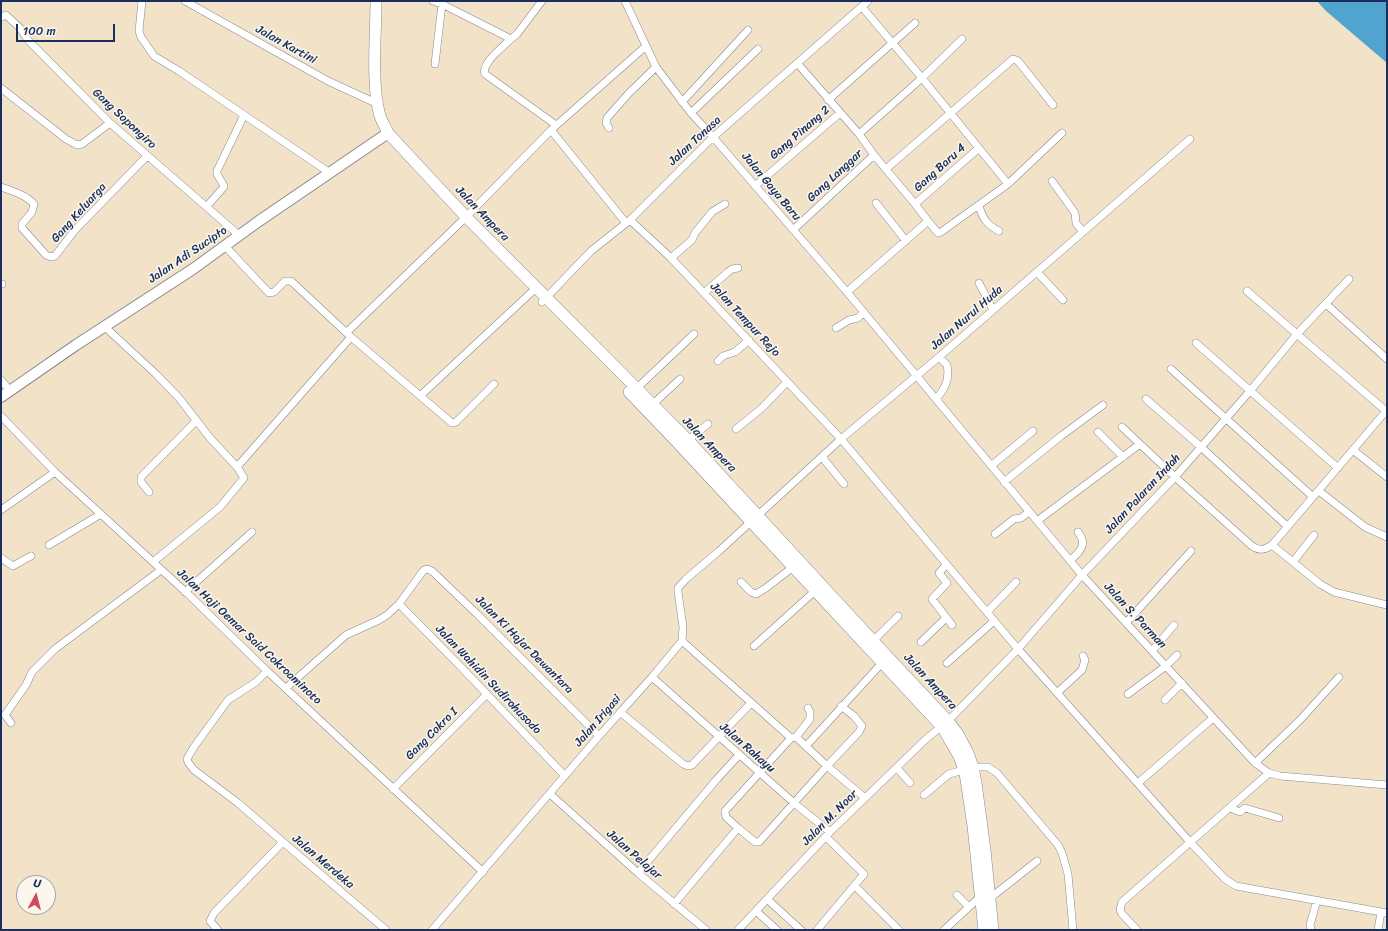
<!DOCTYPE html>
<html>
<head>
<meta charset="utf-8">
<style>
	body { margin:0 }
	#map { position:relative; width:1388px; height:931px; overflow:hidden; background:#f2e3c8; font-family:Sriracha,sans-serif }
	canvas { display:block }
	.frame { position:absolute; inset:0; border:2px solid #1b2f5e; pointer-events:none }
	.north { position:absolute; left:16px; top:875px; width:40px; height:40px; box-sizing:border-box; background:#fbf7ec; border:1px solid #a1a7b3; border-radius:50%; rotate:7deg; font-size:11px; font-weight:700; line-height:16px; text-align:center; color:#1b2f5e }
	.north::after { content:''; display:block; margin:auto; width:14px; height:18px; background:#d1495b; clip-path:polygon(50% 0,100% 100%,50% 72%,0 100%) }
	.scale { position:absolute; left:16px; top:24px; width:99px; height:18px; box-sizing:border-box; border:2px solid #1b2f5e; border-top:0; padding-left:5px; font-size:12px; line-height:14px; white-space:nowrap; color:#1b2f5e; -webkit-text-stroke:3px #fbf7ec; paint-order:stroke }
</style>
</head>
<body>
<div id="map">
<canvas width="1388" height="931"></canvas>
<div class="frame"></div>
<div class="north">U</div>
<div class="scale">100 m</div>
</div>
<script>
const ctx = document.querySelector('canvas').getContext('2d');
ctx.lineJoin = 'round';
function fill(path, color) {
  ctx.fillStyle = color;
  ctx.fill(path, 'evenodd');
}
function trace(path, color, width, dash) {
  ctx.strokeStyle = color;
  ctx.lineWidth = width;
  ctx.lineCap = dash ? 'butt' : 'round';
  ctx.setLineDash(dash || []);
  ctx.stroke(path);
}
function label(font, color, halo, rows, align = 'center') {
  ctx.font = font + ' Sriracha,sans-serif';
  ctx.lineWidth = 3;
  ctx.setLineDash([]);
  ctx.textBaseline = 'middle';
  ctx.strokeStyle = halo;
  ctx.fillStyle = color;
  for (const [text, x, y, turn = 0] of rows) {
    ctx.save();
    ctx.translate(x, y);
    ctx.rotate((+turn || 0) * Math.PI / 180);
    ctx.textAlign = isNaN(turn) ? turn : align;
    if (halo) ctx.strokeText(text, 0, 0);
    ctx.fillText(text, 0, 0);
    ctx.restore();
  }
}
const water = new Path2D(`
	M1317,1H1387V63L1326,11Z`);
const street = new Path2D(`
	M142,1L139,31L141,37L154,56L179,71L330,173
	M185,1L328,81L378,104
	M433,1L442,4L511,39C503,47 481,63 485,74L556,125
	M625,1L656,67L691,113L713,137L847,292L1082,575L1255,763L1269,773L1280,776L1387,785
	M862,7L922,78L1008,184
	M1,17L6,15L20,28L28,40L110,123L240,236
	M511,39L517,34L542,1
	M435,64L442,4
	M798,64L859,134L874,155L915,204L928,221L938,233L941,232L1008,184L1062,133
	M1,88L66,139L77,145L82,144L110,123
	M828,100L915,23
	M682,102L748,30
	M691,113L758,49
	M609,128L606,123L607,118L629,93L656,67
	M859,134L922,78L962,39
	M886,169L1013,59L1018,61L1053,105
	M1052,181L1075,213L1076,223L1083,232
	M755,186L840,113
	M1,187C12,191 26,195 34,204L32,212L22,224V228L46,255L51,257L55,256L75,230L147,156
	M876,203L906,241
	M915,204L979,148
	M979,205C982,218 987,225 999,231
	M207,206L223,188L224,186L217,174V171L244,115
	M630,220L671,258L841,439L1018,649L1190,842L1225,879L1236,886L1387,913
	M626,223L551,130L646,46
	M793,230L874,155
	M225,246L269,293L274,292L285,281H291L351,337L452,423L456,422L494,384
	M671,258L692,240L695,233L712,212L725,204
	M1037,272L1063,300
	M979,283L993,310
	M1,284H2
	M847,292L928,221
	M704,293L728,272L732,269L738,268
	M542,302L591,251L630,220L713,137L868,1
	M1326,304L1387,359
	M105,327L157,375L179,398L210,438L237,467L244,478L220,507L153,562
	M836,328L849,320L858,318L864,312
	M347,332L466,217L551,130
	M1196,343L1338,468
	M718,361L723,356L735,352L749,340
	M1171,369L1312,496
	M1,380L10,391
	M636,389L694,334
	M420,396L536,288
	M936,399C945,389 950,379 947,365L939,357
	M1146,399L1201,447L1287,526
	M652,405L680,379
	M1,416L55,472L189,595L267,671L483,872
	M1122,427L1175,477L1252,546C1260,551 1264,550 1272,545L1386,411L1247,291
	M736,429L762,408L787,382
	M1098,432L1123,457
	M688,440L708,424
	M1353,450L1387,477
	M822,457L844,484
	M991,466L1033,431
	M237,467L351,337
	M1004,482L1061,436L1103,405
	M1319,491L1365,527L1387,537
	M149,492L141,482V477L196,421
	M1,510L55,472
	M1037,521L1140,444
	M995,534L1014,519L1021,518L1029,512
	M49,545L101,514
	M1272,545L1320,584L1334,592L1387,605
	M1,558L13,566L31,556
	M1070,561C1080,551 1088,545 1078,532
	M1293,562L1314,535
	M946,565L939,573L947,583L932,599L952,625
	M741,582L751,592L756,594L766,588L793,567
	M185,592L252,532
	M399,604L461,667L565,776
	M987,612L1016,582
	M1126,623L1191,551
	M682,641L791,738
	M873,641L898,616
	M921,642L946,618
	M754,646L815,591
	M1152,651L1174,625
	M947,663L994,621
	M267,671L256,682L228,700L194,747L187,759L188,762L194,770L238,803L283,842
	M652,677L794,803L830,832
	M286,688L346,635L379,620L387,615L399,604L420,575L424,570L427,569L432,571L477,614L599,736
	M1057,693L1082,670L1085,660L1083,656
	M1128,694L1166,666L1177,655
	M1165,700L1182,683
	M620,712L683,764L688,766L692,765L751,703
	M11,723L5,715L7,712L26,685L32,672L55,649L161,570
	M796,737L827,766L865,798
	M806,746L882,663
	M1255,763L1300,720L1339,677
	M973,767H988L997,773L1058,845L1062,853L1068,874L1073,930
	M897,768L910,783
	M1138,783L1213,718
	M393,789L487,694
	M550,794L638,873L706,930
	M924,795L949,774L964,770
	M1230,808L1240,812L1245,808L1279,818
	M738,828L755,842H759L827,766L859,732L862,726L854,716L841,706
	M638,873L717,779L739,755
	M855,886L899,930
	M957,895L969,907
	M767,899L801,930
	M989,899L1037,861
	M674,904L738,828L726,817L725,811L791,738L796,737L810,719V712L808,708
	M756,911L777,930
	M218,930L210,921L214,913L283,842L386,930
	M432,930L599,736L652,677L682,641L683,627L678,592V588L686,579L718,552L841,439L939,357L1190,139
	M738,930L830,832L926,739L948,721L1018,649L1082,575L1175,477L1250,391L1297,334L1349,279
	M817,930L864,874L826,837
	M944,930L981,896
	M1137,930L1122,914L1120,910L1122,902L1269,773
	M1311,930L1310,925L1317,900
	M1378,930L1381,912`);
const secondary = new Path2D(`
	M1,397L76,345L193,269L259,221L388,133`);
const primary = new Path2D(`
	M376,1C376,36 371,84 380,116C382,122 386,128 388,133L466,217L688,440L888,657L948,721L958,734L968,753L973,767L976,783L985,850L993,930
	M629,392L674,439L942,727L959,756L965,773L973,826L984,930`);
const streetNames = [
	["Jalan Kartini",286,45,29],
	["Gang Sopongiro",124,119,43],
	["Gang Pinang 2",800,133,-41],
	["Jalan Tonasa",695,141,-43],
	["Gang Baru 4",940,168,-42],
	["Gang Langgar",835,176,-43],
	["Jalan Gaya Baru",771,187,50],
	["Gang Keluarga",79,213,-48],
	["Jalan Ampera",482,214,46],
	["Jalan Adi Sucipto",188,255,-34],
	["Jalan Nurul Huda",967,318,-41],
	["Jalan Tempur Rejo",745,320,47],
	["Jalan Ampera",709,445,46],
	["Jalan Palaran Indah",1143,494,-47],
	["Jalan S. Parman",1135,616,47],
	["Jalan Haji Oemar Said Cokroaminoto",249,637,43],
	["Jalan Ki Hajar Dewantara",524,645,45],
	["Jalan Wahidin Sudirohusodo",488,680,46],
	["Jalan Ampera",930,682,47],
	["Jalan Irigasi",598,721,-49],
	["Gang Cokro I",432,734,-45],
	["Jalan Rahayu",747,748,41],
	["Jalan M. Noor",830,818,-45],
	["Jalan Pelajar",634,855,41],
	["Jalan Merdeka",323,862,40]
];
fill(water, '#51a4cd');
trace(street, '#868993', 8);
trace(secondary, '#868993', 12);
trace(primary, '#868993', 12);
trace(street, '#fff', 7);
trace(secondary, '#fff', 10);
trace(primary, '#fff', 11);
label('12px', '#1b2f5e', '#fbf7ec', streetNames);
</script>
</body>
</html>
